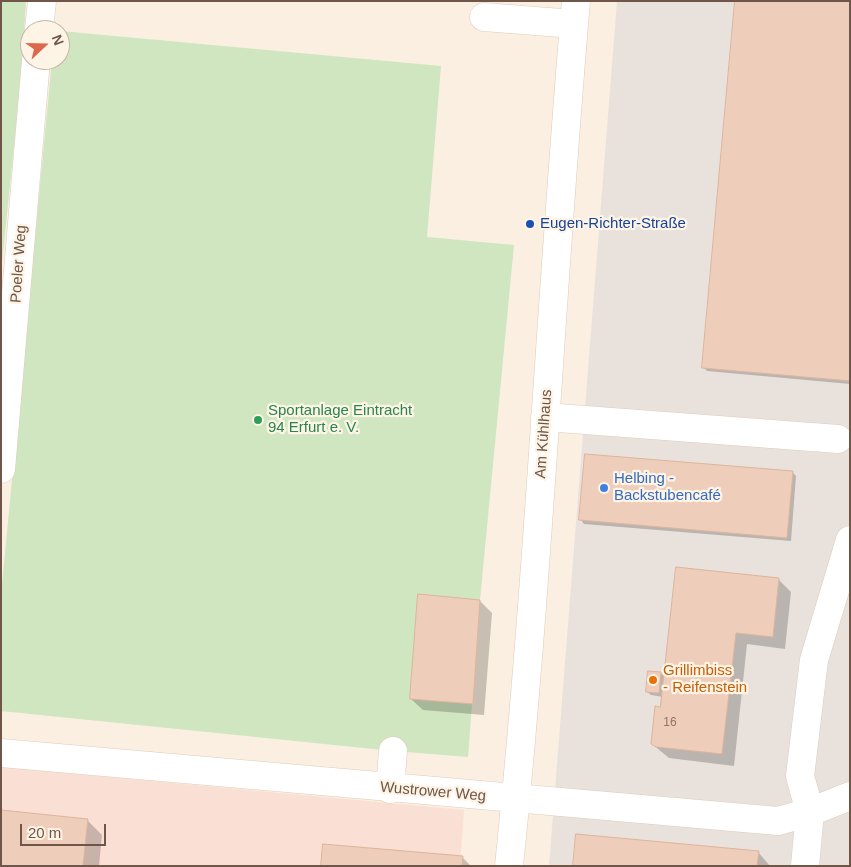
<!DOCTYPE html>
<html>
<head>
<meta charset="utf-8">
<style>
	body { margin:0 }
	#map { position:relative; width:851px; height:867px; overflow:hidden; background:#faefe0; font-family:Helvetica,sans-serif }
	canvas { display:block }
	.frame { position:absolute; inset:0; border:2px solid #6f5649; pointer-events:none }
	.north { position:absolute; left:20px; top:20px; width:50px; height:50px; box-sizing:border-box; background:#fef4e6; border:1px solid #c5b5a7; border-radius:50%; rotate:69deg; font-size:14px; font-weight:700; line-height:20px; text-align:center; color:#6f5649 }
	.north::after { content:''; display:block; margin:auto; width:18px; height:22px; background:#dd694c; clip-path:polygon(50% 0,100% 100%,50% 72%,0 100%) }
	.scale { position:absolute; left:20px; top:824px; width:86px; height:22px; box-sizing:border-box; border:2px solid #6f5649; border-top:0; padding-left:6px; font-size:15px; line-height:18px; white-space:nowrap; color:#6f5649; -webkit-text-stroke:4px #fef4e6; paint-order:stroke }
</style>
</head>
<body>
<div id="map">
<canvas width="851" height="867"></canvas>
<div class="frame"></div>
<div class="north">N</div>
<div class="scale">20 m</div>
</div>
<script>
const ctx = document.querySelector('canvas').getContext('2d');
ctx.lineJoin = 'round';
function fill(path, color) {
  ctx.fillStyle = color;
  ctx.fill(path, 'evenodd');
}
function trace(path, color, width, dash) {
  ctx.strokeStyle = color;
  ctx.lineWidth = width;
  ctx.lineCap = dash ? 'butt' : 'round';
  ctx.setLineDash(dash || []);
  ctx.stroke(path);
}
function label(font, color, halo, rows, align = 'center') {
  ctx.font = font + ' Helvetica,sans-serif';
  ctx.lineWidth = 4.5;
  ctx.setLineDash([]);
  ctx.textBaseline = 'middle';
  ctx.strokeStyle = halo;
  ctx.fillStyle = color;
  for (const [text, x, y, turn = 0] of rows) {
    ctx.save();
    ctx.translate(x, y);
    ctx.rotate((+turn || 0) * Math.PI / 180);
    ctx.textAlign = isNaN(turn) ? turn : align;
    if (halo) ctx.strokeText(text, 0, 0);
    ctx.fillText(text, 0, 0);
    ctx.restore();
  }
}
const commercial = new Path2D(`
	M1,767L464,810L460,866H1Z`);
const industrial = new Path2D(`
	M617,1H850V866H549Z`);
const green = new Path2D(`
	M1,1H26L21,79L1,272Z
	M60,31L441,66L427,237L514,245L480,600L468,757L393,751L1,711V595L52,60H60Z`);
const shadow = new Path2D(`
	M850,1V384L707,371L703,367Z
	M792,472L796,476L791,541L584,524L581,520Z
	M677,568L779,580L791,592L785,649L747,644L734,766L669,758L652,744L663,697L651,695L647,692L661,673L665,677Z
	M480,601L492,613L484,715L423,710L411,699Z
	M87,820L102,835L99,866H1Z
	M758,852L770,866H575Z
	M462,857L471,866H322Z`);
const building = new Path2D(`
	M735,1H850V381L702,368Z
	M585,454L793,471L787,538L579,520Z
	M676,567L779,578L773,637L736,633L722,754L656,747L651,744L655,706L660,707Z
	M418,594L480,600L473,704L410,699Z
	M648,671L661,672L659,693L646,692Z
	M1,810L88,819L83,866H1Z
	M576,834L759,851L757,866H573Z
	M323,844L463,856L462,866H321Z`);
const minor = new Path2D(`
	M484,17L574,24
	M39,30L42,1
	M545,417L838,439
	M1,469L36,60
	M1,753L778,821L810,812L850,796
	M390,789L393,751
	M509,866C539,578 551,289 576,1
	M805,866L810,812L800,776L814,660L850,540`);
const markers = [
	[530,224,5,"#1a4fb4"],
	[258,420,5,"#2e9e5b"],
	[604,488,5,"#3f7fe0"],
	[653,680,5,"#e8710a"]
];
const numberNames = [
	["16",670,723]
];
const transitNames = [
	["Eugen-Richter-Straße",540,224]
];
const streetNames = [
	["Poeler Weg",19,264,-86],
	["Am Kühlhaus",544,434,-86],
	["Wustrower Weg",433,792,5]
];
const leisureNames = [
	["Sportanlage Eintracht",268,411],
	["94 Erfurt e. V.",268,428]
];
const shopNames = [
	["Helbing -",614,479],
	["Backstubencafé",614,496]
];
const foodNames = [
	["Grillimbiss",663,671],
	["- Reifenstein",663,688]
];
fill(commercial, '#fadfd4');
fill(industrial, '#e9e2dc');
fill(green, '#d0e6c0');
fill(shadow, '#0003');
fill(building, '#eecdba');
trace(building, '#dfb49b', 1);
trace(minor, '#ddccbd', 29);
trace(minor, '#fff', 28);
for (const [x, y, r, color] of markers) {
  const dot = new Path2D();
  dot.arc(x, y, r, 0, 2 * Math.PI);
  ctx.fillStyle = color;
  ctx.fill(dot);
  trace(dot, '#fef4e6', 2);
}
label('12px', '#8f7465', null, numberNames);
label('15px', '#164399', '#fef4e6', transitNames, 'left');
label('15px', '#6f5649', '#fef4e6', streetNames);
label('15px', '#27864d', '#fef4e6', leisureNames, 'left');
label('15px', '#366cbe', '#fef4e6', shopNames, 'left');
label('15px', '#c56008', '#fef4e6', foodNames, 'left');
</script>
</body>
</html>
